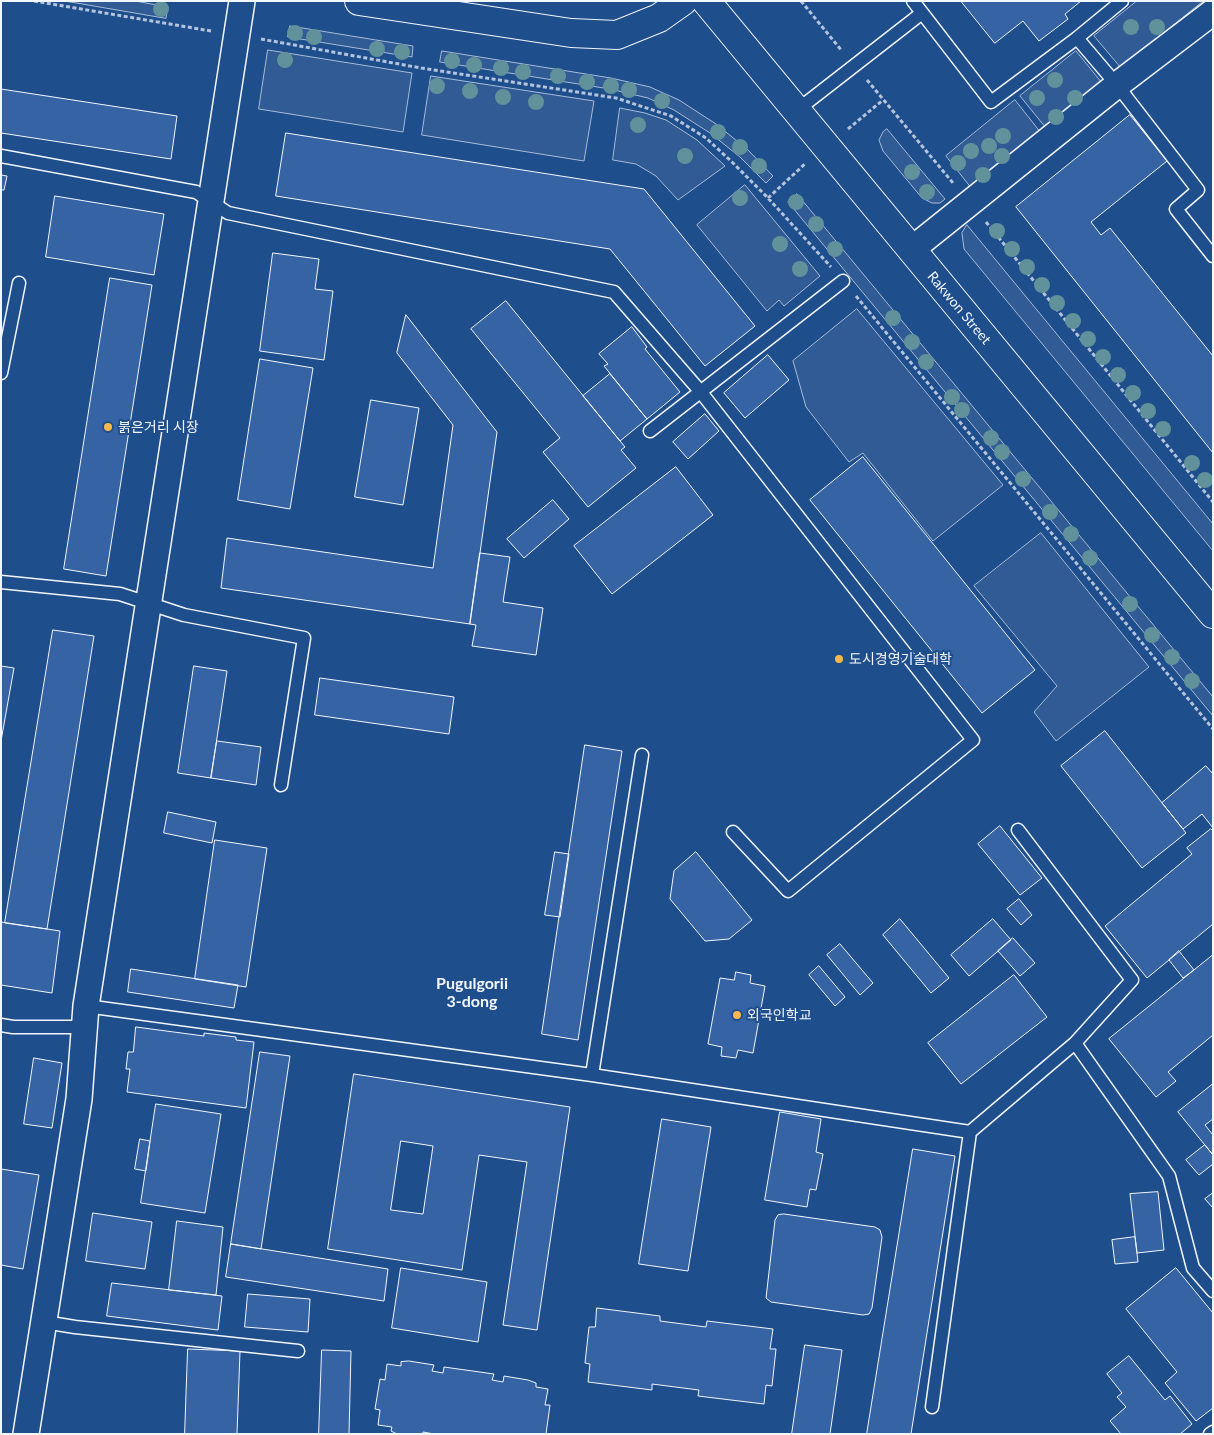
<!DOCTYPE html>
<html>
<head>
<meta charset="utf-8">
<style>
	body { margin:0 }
	#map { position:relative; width:1214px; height:1435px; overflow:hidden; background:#1f4e8c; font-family:Lato,sans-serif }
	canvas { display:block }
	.frame { position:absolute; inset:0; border:2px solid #f2f6ff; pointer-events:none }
</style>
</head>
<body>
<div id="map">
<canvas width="1214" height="1435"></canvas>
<div class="frame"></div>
</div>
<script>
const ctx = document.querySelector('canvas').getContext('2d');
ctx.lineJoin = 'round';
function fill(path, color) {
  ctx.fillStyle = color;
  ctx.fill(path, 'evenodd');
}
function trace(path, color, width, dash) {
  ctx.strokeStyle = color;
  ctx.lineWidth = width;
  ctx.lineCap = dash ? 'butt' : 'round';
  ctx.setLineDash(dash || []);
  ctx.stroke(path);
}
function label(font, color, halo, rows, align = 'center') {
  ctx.font = font + ' Lato,"Noto Sans KR",sans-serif';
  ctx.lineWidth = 4;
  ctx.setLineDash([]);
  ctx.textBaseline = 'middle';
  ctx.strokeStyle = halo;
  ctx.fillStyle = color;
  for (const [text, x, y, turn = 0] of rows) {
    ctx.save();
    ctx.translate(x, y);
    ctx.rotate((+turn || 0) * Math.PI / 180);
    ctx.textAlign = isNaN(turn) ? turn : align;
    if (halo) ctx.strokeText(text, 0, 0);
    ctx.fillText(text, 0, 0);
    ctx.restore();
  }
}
const built = new Path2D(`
	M65,1H135L168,7L166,18Z
	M1137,1H1203L1121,68L1094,36Z
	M290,26L413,46L412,57L288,37Z
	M268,50L412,73L403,132L259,109Z
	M442,51L611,78L650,87L679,100L716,124L748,150L773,176L766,183L740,157L710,133L674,110L648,98L610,89L440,62Z
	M1076,51L1102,83L1046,128L1020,96Z
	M431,76L594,101L584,161L422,135Z
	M1015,100L1041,133L972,189L946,156Z
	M620,108L645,113L666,120L697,140L725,166L678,200L656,176L636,164L613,160Z
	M887,129L945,199L940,203H932L922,198L883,151L879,140L883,132Z
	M745,185L820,276L784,306L779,300L767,311L697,225Z
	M797,194L1213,697V716L788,202Z
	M967,225L1213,524V551L964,249L962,233Z
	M857,309L1003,485L933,541L863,453L849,462L806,407L793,361Z
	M1041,533L1149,667L1056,741L1034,712L1057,686L974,586Z`);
const building = new Path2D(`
	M961,1H1081L1065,14L1068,19L1039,41L1023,21L995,43Z
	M1,89L177,116L171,159L1,133Z
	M1130,115L1167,161L1091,222L1101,235L1110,228L1213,356V453L1016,207Z
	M286,133L644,189L755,326L705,366L610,249L276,196Z
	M1,175L7,176L4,190H1Z
	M55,196L164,214L154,275L46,257Z
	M273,253L319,259L315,289L333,291L324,360L260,351Z
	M110,278L152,285L106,576L64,569Z
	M506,301L625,447L621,450L636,468L588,507L543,452L560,438L471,329Z
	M406,315L497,432L470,624L221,588L227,538L433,568L453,425L397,353Z
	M632,327L647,347L645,349L680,392L647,419L604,366L608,364L599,354Z
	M768,355L789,380L745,418L724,393Z
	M260,359L313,368L290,509L238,500Z
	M610,374L647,419L620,441L583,396Z
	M371,400L419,408L403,505L355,497Z
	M705,414L719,431L688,459L673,442Z
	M863,457L1035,670L982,713L810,500Z
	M676,467L713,515L612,594L574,546Z
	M553,500L569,519L524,558L507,539Z
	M480,553L510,557L503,602L543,608L536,655L472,646L476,625L470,624Z
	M53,630L94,636L47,929L5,923Z
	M1,666L14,668L1,741Z
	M194,666L227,671L211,778L178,773Z
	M320,678L454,697L449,734L315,715Z
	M1105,731L1186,833L1142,868L1061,766Z
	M217,741L261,747L256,785L211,778Z
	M585,745L622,751L578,1040L542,1034Z
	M1206,766L1213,774V828L1202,814L1183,829L1162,803Z
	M168,812L216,822L212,843L164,833Z
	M1000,826L1042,878L1020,895L978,844Z
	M1211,829L1213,831V924L1147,978L1105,926L1192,854L1187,848Z
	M215,840L267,848L246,987L195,979Z
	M555,852L569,854L560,917L545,915Z
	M696,852L752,920L729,939L705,941L670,899L674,871Z
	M1019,899L1032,915L1021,925L1007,909Z
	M900,919L949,978L931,993L883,935Z
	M993,919L1011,940L969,976L951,955Z
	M1,922L60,931L52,993L1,985Z
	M1013,938L1035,963L1020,976L998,951Z
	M840,944L873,983L860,995L827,955Z
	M1179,951L1194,970L1183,978L1169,960Z
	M1213,955V1035L1168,1072L1176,1081L1156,1097L1109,1039Z
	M819,966L845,997L835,1006L809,975Z
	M131,969L238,985L234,1008L128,992Z
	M736,972L751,975L750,983L765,986L753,1053L738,1050L736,1058L721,1056L722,1047L708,1044L720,978L734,980Z
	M1014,975L1047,1017L961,1084L928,1043Z
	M136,1027L204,1036V1033L236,1037V1040L254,1042L246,1108L127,1092L130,1069H126L128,1052H133Z
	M260,1052L290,1056L261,1249L231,1244Z
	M34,1058L62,1063L52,1128L24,1124Z
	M354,1074L570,1107L537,1330L503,1325L527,1162L479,1155L462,1270L328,1249ZM401,1141L433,1146L423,1214L391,1210Z
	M1213,1084V1119L1205,1125L1213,1135V1155L1178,1112Z
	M156,1104L221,1114L205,1213L141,1203Z
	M780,1112L821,1119L816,1152L823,1154L816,1190L810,1189L807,1207L765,1200Z
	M662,1119L711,1127L688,1271L639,1264Z
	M140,1139L150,1141L146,1171L135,1169Z
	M1205,1145L1213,1155V1164L1199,1175L1186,1160Z
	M913,1149L955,1156L911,1434H867Z
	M1,1169L39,1175L23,1269L1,1265Z
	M1158,1192L1164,1250L1137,1253L1130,1194Z
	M1213,1193V1208L1205,1199Z
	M93,1213L152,1222L145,1269L86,1261Z
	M784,1214L875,1227L880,1230L882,1237L872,1308L869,1314L863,1315L771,1302L766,1298L775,1220L778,1215Z
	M177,1221L223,1227L216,1295L169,1290Z
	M1135,1237L1138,1262L1115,1264L1112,1240Z
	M231,1244L388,1269L384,1301L226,1277Z
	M401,1268L487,1282L478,1342L392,1328Z
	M1176,1268L1213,1313V1408L1196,1421L1165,1383L1177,1372L1126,1309Z
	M112,1283L222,1296L218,1330L107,1316Z
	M248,1294L310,1299L308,1332L245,1327Z
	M597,1308L660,1316V1321L706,1327L707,1321L773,1329L770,1349H776L772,1386L766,1385L764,1404L698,1396L699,1390L652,1384V1390L588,1382L590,1364L585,1363L589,1327H595Z
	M805,1345L842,1350L830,1434H792Z
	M188,1349L240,1351L237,1434H185Z
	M322,1350L351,1351L349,1434H319Z
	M1129,1356L1165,1400L1170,1396L1192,1424L1180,1434H1121L1110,1421L1126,1407L1117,1397L1122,1393L1107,1374Z
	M409,1361L434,1365L432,1371L443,1373L444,1367L494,1374L492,1380L503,1382L504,1376L528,1380L536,1383V1387L548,1389L545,1405H550L546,1434H434L423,1432V1434H397L391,1431L392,1427L378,1425L380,1410L375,1409L380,1379L385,1380L387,1364L401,1366V1362Z`);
const path = new Path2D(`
	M34,1L211,31
	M801,1L842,51
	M261,39L421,68L616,98L671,116L706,138L732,162L768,198L831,267
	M867,80L953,183
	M848,129L883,100
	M768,198L806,163
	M986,222L1213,502
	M856,296L1213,729`);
const service = new Path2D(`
	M913,1L991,102L1077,38L1117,85L1198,190L1176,209L1213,256
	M1077,38L1122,1
	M796,111L922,13
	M1,156L196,192L228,213L614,292L700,391L973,740L788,891L733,832
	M1,373L19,283
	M650,431L843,281
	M1,582L120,594L184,615L304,638L281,785
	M86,1006L592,1075L970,1132L1075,1043L1132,980L1018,830
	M1,1025L13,1027H84
	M1075,1043L1169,1176L1193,1268L1213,1291
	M592,1075L642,755
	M44,1322L75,1327L298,1351
	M932,1407L970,1132
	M1210,1434L1213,1432`);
const minor = new Path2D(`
	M911,250L1117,85L1213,12
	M26,1434L79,1099L86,1006L242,1`);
const tertiary = new Path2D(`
	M359,1L571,33L617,35L659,18L683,1`);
const primary = new Path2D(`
	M706,1L1213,614`);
const trees = [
	[161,9],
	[1131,27],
	[1157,27],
	[295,33],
	[314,37],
	[377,49],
	[402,52],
	[285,60],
	[452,61],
	[474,65],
	[501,68],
	[523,72],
	[558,76],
	[1055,80],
	[587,82],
	[437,86],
	[611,86],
	[629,90],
	[470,91],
	[503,97],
	[1037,98],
	[1075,98],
	[662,101],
	[536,102],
	[1056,117],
	[638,125],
	[718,132],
	[1003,136],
	[989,146],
	[740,147],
	[971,151],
	[685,156],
	[1002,156],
	[958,163],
	[759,166],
	[912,172],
	[983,175],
	[927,192],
	[740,198],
	[796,202],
	[816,224],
	[997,231],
	[780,244],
	[835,249],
	[1012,249],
	[1027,267],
	[800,269],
	[1042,285],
	[1057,303],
	[893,318],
	[1073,321],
	[1088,339],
	[912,342],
	[1103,357],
	[926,362],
	[1118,375],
	[1133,393],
	[952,397],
	[962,410],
	[1148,411],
	[1163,429],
	[991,438],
	[1002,452],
	[1192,463],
	[1023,479],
	[1205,480],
	[1050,512],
	[1071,534],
	[1090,558],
	[1130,604],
	[1152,635],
	[1172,657],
	[1192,681]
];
const markers = [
	[108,427,5,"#ffb74d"],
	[839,659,5,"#ffb74d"],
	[737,1015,5,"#ffb74d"]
];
const streetNames = [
	["Rakwon Street",959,308,50]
];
const poiNames = [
	["붉은거리 시장",118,427],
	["도시경영기술대학",849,659],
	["외국인학교",747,1015]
];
const quarterNames = [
	["Pugulgorii",472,984],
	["3-dong",472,1002]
];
fill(built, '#305b95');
trace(built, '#a8bbd7', 1);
fill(building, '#3563a3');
trace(building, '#f2f6ff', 1);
trace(service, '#f2f6ff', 15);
trace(minor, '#f2f6ff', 28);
trace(tertiary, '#f2f6ff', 30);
trace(primary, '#f2f6ff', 30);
trace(path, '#b3c4dc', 3, [4, 2.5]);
trace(service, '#1f4e8c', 12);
trace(minor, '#1f4e8c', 25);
trace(tertiary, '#1f4e8c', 28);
trace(primary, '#1f4e8c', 28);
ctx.fillStyle = '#61919a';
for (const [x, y] of trees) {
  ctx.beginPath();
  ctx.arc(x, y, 8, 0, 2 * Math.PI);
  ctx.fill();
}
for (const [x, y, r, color] of markers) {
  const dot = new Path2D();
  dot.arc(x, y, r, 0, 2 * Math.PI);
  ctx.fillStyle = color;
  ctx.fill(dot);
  trace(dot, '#1f4e8c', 2);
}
label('14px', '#f2f6ff', '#1f4e8c', streetNames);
label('14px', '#f2f6ff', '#1f4e8c', poiNames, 'left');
label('bold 16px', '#f2f6ff', '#1f4e8c', quarterNames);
</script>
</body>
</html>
